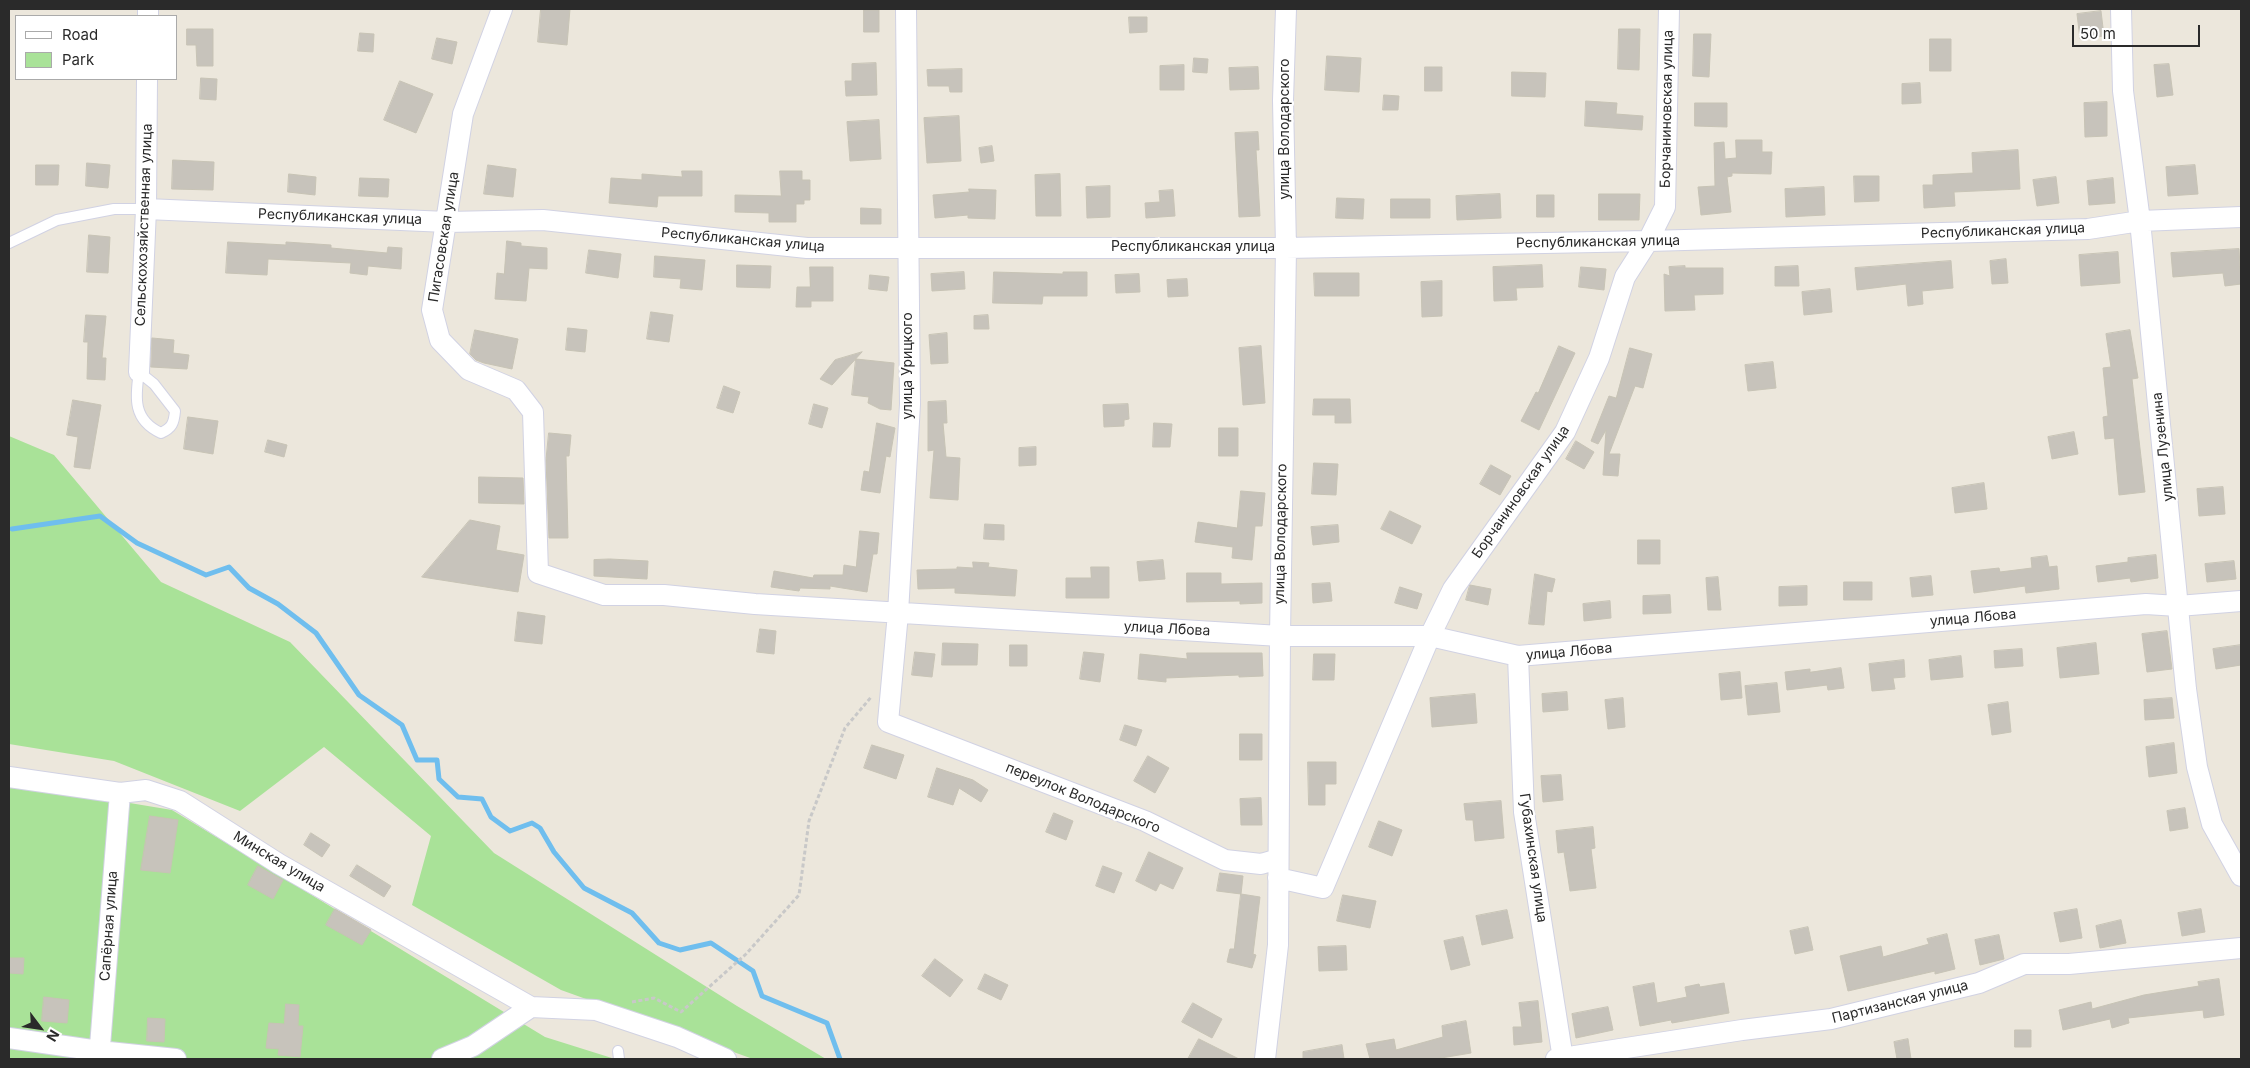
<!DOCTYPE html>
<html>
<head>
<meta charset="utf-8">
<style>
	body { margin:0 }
	#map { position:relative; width:2250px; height:1068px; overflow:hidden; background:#ece7dc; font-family:Inter,sans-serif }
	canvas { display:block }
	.frame { position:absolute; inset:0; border:10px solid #2a2a2a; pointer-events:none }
	.legend { position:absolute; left:15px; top:15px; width:162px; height:65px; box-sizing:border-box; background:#fff; border:1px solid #aaa; margin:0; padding:6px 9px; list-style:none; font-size:15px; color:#2a2a2a }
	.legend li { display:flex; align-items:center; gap:10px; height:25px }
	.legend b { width:25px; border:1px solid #aaa }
	.north { position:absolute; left:15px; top:1003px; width:50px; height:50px; -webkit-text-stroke:4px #fff; paint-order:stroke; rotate:121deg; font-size:14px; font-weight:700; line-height:20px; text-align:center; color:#2a2a2a }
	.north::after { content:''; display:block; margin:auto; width:18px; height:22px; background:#2a2a2a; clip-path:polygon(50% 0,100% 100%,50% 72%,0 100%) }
	.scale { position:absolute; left:2072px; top:25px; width:128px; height:22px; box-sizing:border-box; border:2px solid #2a2a2a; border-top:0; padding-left:6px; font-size:15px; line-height:18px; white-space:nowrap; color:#2a2a2a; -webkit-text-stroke:4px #fff; paint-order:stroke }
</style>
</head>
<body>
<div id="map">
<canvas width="2250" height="1068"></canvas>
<div class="frame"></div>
<ul class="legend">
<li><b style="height:6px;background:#fff"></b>Road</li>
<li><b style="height:14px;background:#a9e298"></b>Park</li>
</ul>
<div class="north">N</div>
<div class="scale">50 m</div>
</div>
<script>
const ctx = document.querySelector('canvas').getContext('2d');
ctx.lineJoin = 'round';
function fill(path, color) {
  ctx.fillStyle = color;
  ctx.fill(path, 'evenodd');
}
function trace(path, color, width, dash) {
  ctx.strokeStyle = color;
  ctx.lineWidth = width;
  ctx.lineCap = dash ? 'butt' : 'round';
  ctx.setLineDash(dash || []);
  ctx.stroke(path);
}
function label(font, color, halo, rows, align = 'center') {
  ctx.font = font + ' Inter,sans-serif';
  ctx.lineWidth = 4.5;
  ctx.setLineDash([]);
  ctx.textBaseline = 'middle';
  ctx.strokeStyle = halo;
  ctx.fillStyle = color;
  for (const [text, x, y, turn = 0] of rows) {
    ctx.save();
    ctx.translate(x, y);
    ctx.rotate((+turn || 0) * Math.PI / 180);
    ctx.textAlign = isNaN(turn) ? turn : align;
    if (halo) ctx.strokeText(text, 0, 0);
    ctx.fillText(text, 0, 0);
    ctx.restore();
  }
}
const green = new Path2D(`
	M9,436L54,455L161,582L290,642L494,853L737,1006L826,1059H753L561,990L412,905L431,836L324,747L240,811L114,761L9,744Z
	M9,783L172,810L545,1037L615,1059H9Z`);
const stream = new Path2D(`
	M12,529L100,516L137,543L206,575L229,567L249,588L278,604L316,633L359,695L402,725L417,760H437L439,779L458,797L482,799L491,817L510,831L532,823L540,828L554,852L584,888L632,913L659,943L680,950L711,943L753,971L762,996L827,1023L840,1059`);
const building = new Path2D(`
	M541,9H570L567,45L538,42Z
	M864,10H879V32H864Z
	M2101,11L2104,36L2080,39L2077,14Z
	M1129,17H1147V32L1130,33Z
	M187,29H213V66H197L196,45H187Z
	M1619,29H1640L1639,70L1618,69Z
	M360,33L374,34L373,52L358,51Z
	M1694,34H1711L1709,77L1693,76Z
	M437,38L457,42L452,64L432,59Z
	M1930,39H1951V71H1930Z
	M1327,56L1361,58L1359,92L1325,90Z
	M1194,58L1208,59L1207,73L1193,72Z
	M876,63L877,95L846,96L845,81H852V64Z
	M2169,64L2173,95L2157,97L2154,65Z
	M1184,65V90H1160V66Z
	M1258,67L1259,89L1230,90L1229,68Z
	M1425,67H1442V91H1425Z
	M962,69V92H950L949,86H928L927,70Z
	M1512,72L1546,73L1545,97L1512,96Z
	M201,78L217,79L216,100L200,99Z
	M400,81L433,94L416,133L384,120Z
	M1920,83L1921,103L1902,104V84Z
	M1384,95L1399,96L1398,110H1383Z
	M1586,101L1617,103L1616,114L1643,116L1642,130L1585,126Z
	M2107,102V136L2085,137L2084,103Z
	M1695,103H1727V127L1695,126Z
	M959,116L961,161L927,163L924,118Z
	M879,120L881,159L850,161L847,122Z
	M1258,132L1259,150H1256L1260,216L1239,217L1235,133Z
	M1736,140H1762V152H1772L1771,174L1732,173V176L1727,177L1731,212L1701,215L1698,187L1715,186L1714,143L1724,142L1725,159L1736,158Z
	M992,146L994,161L981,163L979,148Z
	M2018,150L2020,189L1954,192L1955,206L1924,208L1923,185H1933V175L1973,173L1972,153Z
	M173,160L214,162L213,190L172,189Z
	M87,163L110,165L108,188L86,186Z
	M36,165H59L58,185H36Z
	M488,165L516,169L513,197L484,194Z
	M2195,165L2198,194L2168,196L2166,167Z
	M682,171H702V196H658L657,207L609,203L611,178L642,180V174L682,177Z
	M780,171H802V180H810V200H804V204H796V222H769V213L735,212V195L781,196Z
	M289,174L316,177L315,195L288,192Z
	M1060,174L1061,216H1036L1035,175Z
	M1854,176H1879V201L1855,202Z
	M2056,177L2059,203L2037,206L2033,180Z
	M360,178L389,179L388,197L359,196Z
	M2113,178L2115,203L2089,205L2087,181Z
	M1110,186V217L1087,218L1086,187Z
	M1824,187L1825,215L1786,217L1785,189Z
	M969,189L996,190L995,219L968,218V215L935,218L933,195L969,192Z
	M1173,190L1175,216L1146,218L1145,203L1160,202L1159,191Z
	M1500,194L1501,218L1457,220L1456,196Z
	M1599,194H1640L1639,220H1599Z
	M1537,195H1554V217H1537Z
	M1337,198L1364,199L1363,219L1336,218Z
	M1391,199H1430V218H1391Z
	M861,208L881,209V224H861Z
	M89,235L110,237L108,273L87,272Z
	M507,241L521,243V246L547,248V269L529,268L526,301L495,299L497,273L504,274Z
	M228,242L286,245V242L331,245V248L387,253L388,247L402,248L401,269L368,266L367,275L350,273L351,263L268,259L267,275L226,273Z
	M2239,249L2241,284L2225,286L2223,273L2173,277L2171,253Z
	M589,250L621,254L618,278L586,273Z
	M2118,252L2120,283L2081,286L2079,255Z
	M655,256L705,260L702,290L680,288L681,279L654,277Z
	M2006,259L2008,283L1992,284L1990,261Z
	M1951,261L1953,288L1922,291L1923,304L1908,306L1906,284L1857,290L1855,268Z
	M737,265L771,266L770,288L737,287Z
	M1542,265L1543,287L1516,288L1517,300L1494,301L1493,267Z
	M1685,266V268H1723V294L1694,295L1695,310L1665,311L1664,274L1670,276L1669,267Z
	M1798,266L1799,286H1775V267Z
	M810,267H833V301H811V307H796L797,287H810Z
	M1581,267L1606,269L1604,290L1579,287Z
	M964,272L965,289L932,291L931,274Z
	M994,272L1063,274V272H1087V296H1043L1042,304L993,303Z
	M1314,273H1359V296H1315Z
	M1139,274L1140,292L1116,293L1115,275Z
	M870,275L889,277L887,291L869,289Z
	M1187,279L1188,296L1168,297L1167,280Z
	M1442,281V316L1422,317L1421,282Z
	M1830,289L1832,312L1804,315L1802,292Z
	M651,312L673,315L669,342L647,339Z
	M86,315L106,316L102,358H106L105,380L87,379L88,342H84Z
	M988,315L989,329H974V316Z
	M568,328L587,330L585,352L566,350Z
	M475,330L518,339L512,369L484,363L476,360L470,354Z
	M2130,330L2138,378L2132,379L2145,492L2119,495L2114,438L2105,439L2103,417L2108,416L2103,368L2111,367L2106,334Z
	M947,333L948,363L931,364L929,335Z
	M152,338L174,340L173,353L189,355L187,369L151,367Z
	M1261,346L1265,403L1243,405L1239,348Z
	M1559,346L1575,353L1539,430L1521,421L1536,392L1538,393Z
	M1630,348L1652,354L1643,388L1635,386L1609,454H1620L1618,476L1603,475L1606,430L1598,444L1591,441L1609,396L1616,398Z
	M862,352L832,385L820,379L835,360Z
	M856,359L894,363L891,410L880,409L868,403L869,397L852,395Z
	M1773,362L1776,388L1748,391L1745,365Z
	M724,386L740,392L733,413L717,408Z
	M1314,399H1350L1351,423H1335V415H1313Z
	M73,400L101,405L90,469L74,467L78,437L67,435Z
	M946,401L947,423H943L946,457L960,458L958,500L930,498L934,450L928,451V402Z
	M814,404L828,408L822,428L809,424Z
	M1128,404L1129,419L1124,420V426L1104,427L1103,405Z
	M188,417L218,421L213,454L184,449Z
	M877,423L895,428L890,457L886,456L880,493L861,490L864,471L869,472Z
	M1154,423L1172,424L1170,447H1153Z
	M1219,428H1238V456H1219Z
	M2074,432L2078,454L2052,459L2048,437Z
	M549,433L571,435L569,456H566L568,538H549L546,460Z
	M268,440L287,445L284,457L265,452Z
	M1576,441L1594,452L1584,469L1566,459Z
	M1036,447V465L1019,466V448Z
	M1314,463L1338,464L1336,495L1312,494Z
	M1491,465L1511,476L1500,495L1480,484Z
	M479,477L523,478L524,504L479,503Z
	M1984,483L1987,509L1955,513L1952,488Z
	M2223,487L2225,514L2199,516L2197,489Z
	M1241,491L1265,493L1262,526H1255L1252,560L1232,558L1233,547L1195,542L1198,522L1237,528Z
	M1390,511L1421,526L1412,544L1381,529Z
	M470,520L500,526L496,550L524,555L518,592L422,577Z
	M985,524L1004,525V540L984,539Z
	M1338,525L1339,542L1313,545L1311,527Z
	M860,531L879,533L877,554H873L867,592L830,586V589L800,588L799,591L771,587L774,571L813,578L814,575H843L844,565L856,567Z
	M1638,540H1660V564H1638Z
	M2156,555L2158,578L2131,582L2130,578L2098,582L2096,566L2128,562V558Z
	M2047,556L2049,567L2057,566L2059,589L2026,593L2025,586L1974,593L1971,571L1999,568L2000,572L2032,568L2031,558Z
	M610,559L648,561L647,579L594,576V560Z
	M1163,560L1165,579L1139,581L1137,562Z
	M2234,561L2236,579L2207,582L2205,564Z
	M973,562L989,563L988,567L1017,570L1015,596L955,593V588L918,589L917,570L957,569V567L973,568Z
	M1091,567H1109V598H1066V578H1091Z
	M1187,573H1221V584L1262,583V603L1240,604V601L1187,602Z
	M1535,574L1555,579L1552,592L1547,591L1544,625L1529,624Z
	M1931,576L1933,595L1912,597L1910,578Z
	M1718,577L1721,610H1708L1706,578Z
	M1844,582H1872V600H1844Z
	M1330,583L1332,601L1313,603L1312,584Z
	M1470,585L1491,589L1488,605L1466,600Z
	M1807,586V605L1779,606V587Z
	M1400,587L1422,594L1417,609L1395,603Z
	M1670,595L1671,613L1643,614V596Z
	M1610,601L1611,618L1584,621L1583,604Z
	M518,612L545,616L542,644L515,641Z
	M760,629L776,631L774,654L757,652Z
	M2167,631L2172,669L2147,672L2142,634Z
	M943,643L978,644L977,665H942Z
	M2096,643L2099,674L2060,678L2057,648Z
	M1010,645H1027V666H1010Z
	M2241,645V665L2216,669L2213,649Z
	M2022,649L2023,666L1995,668L1994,651Z
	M915,652L935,654L932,677L912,675Z
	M1084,652L1104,654L1100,682L1080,679Z
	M1187,653H1262L1263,676L1239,677V675L1166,678V682L1138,679L1140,654L1187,659Z
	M1314,654H1335L1334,680H1313Z
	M1961,656L1963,677L1931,680L1929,660Z
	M1904,660L1905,677L1893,678L1895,689L1872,691L1869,664Z
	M1841,668L1844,688L1828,690L1827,685L1787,690L1785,672L1810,669V672Z
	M1740,672L1742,698L1721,700L1719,674Z
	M1777,683L1780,712L1748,715L1745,686Z
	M1567,692L1568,710L1543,712L1542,694Z
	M1475,694L1477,723L1432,727L1430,698Z
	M1623,698L1625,727L1608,729L1605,700Z
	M2172,698L2174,718L2145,720L2144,700Z
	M2008,702L2011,732L1992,735L1988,705Z
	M1125,725L1142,730L1136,746L1120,740Z
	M1240,734H1262V760H1240Z
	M2174,743L2177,773L2149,777L2146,747Z
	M872,745L904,755L896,779L864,768Z
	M1148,756L1169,768L1155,793L1134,781Z
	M1308,762H1336V784H1325V805H1309Z
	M937,768L973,780L988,790L981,802L959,788L953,805L928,797Z
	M1561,775L1563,800L1543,802L1541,776Z
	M1261,798L1262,825H1241L1240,799Z
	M1501,801L1504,838L1475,841L1473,820H1466L1464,804Z
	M2185,808L2188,828L2170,831L2167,811Z
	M1054,813L1073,821L1066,840L1046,832Z
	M150,816L178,820L170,873L141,870Z
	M1379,821L1402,830L1392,856L1369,847Z
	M1593,827L1595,848L1591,849L1596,888L1570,891L1564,852L1558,853L1556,831Z
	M311,833L330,845L322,857L304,845Z
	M1149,852L1183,868L1173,889L1160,883L1156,891L1136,881Z
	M357,865L391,886L384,897L350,876Z
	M258,866L283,880L273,899L248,885Z
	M1103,866L1122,873L1114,893L1096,886Z
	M1220,873L1243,876L1241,894L1217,891Z
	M1241,894L1260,897L1253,954L1256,955L1252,968L1227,962L1230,949H1234Z
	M1343,895L1376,901L1370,928L1337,921Z
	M335,909L371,930L362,945L326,925Z
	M2077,909L2082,938L2060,942L2054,913Z
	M2201,909L2205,932L2182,936L2178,913Z
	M1507,910L1513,938L1482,945L1476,916Z
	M2121,920L2126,943L2100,948L2096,926Z
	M1808,927L1813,950L1795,954L1790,931Z
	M1947,934L1955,969L1935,974V971L1848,991L1840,956L1881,946L1883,957L1929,944L1927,939Z
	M1999,935L2004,959L1980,965L1975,940Z
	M1463,937L1470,965L1451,970L1444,941Z
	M1346,946L1347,970L1319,971L1318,947Z
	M9,958H24L23,974L9,973Z
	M935,959L963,980L950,997L922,976Z
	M985,974L1008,985L1001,1000L978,989Z
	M2219,979L2224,1015L2204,1018L2203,1010L2128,1018L2129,1023L2112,1028L2110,1019L2063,1030L2059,1010L2091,1002L2092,1009L2144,995L2199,986L2198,982Z
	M1654,983L1657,1003L1687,997L1685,987L1699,984L1700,987L1724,983L1729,1013L1672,1023L1671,1020L1640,1026L1633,987Z
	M44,997L69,1000L67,1023L42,1021Z
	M1538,1001L1542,1042L1514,1045L1513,1027H1522L1519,1003Z
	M1193,1003L1222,1019L1212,1038L1182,1022Z
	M286,1004L299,1005L298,1026H303L300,1057L278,1055L279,1049L266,1048L269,1023L284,1024Z
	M1608,1007L1613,1030L1576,1038L1572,1014Z
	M148,1018L165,1019L164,1042L147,1041Z
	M1466,1021L1471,1053L1435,1059H1370L1366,1044L1394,1039L1396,1050L1443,1037L1442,1026Z
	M2015,1030H2031V1047H2015Z
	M1199,1039L1239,1059H1188Z
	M1908,1039L1911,1059H1897L1894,1042Z
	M1342,1045L1344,1059H1303V1052Z`);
const path = new Path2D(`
	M632,1002L654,998L681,1012L746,954L799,895L809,821L845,728L872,696`);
const lane = new Path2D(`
	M9,243L57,220L114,209H146
	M139,372L154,384L175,411C174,423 172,428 161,433C133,420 135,398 139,372Z
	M618,1051L619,1059`);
const street = new Path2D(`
	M502,9L463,114L432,310L440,340L469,370L516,390L533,412L538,573L604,595H664L755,604L1280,636H1430L1518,656L2146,604L2178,606L2241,601
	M906,9L910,404L898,613L888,722L1145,821L1225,860L1261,864L1278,859
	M2121,9L2123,91L2140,221L2186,689L2197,767L2212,824L2241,876
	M148,16V9
	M146,209L447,222L543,220L807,248H1286L1648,241L2088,229L2140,221L2241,217
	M139,372L146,209L147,79
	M1518,656L1524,812L1563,1059
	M9,777L120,793L146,790L180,801L279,864L531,1007
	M1278,878L1323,888L1430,636L1453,589L1565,432L1599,358L1625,277L1648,241L1665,207L1669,9
	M9,1038L99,1051L176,1059
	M99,1059L120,793
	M442,1059L473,1046L531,1007L596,1010L677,1037L726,1059
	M1265,1059L1278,945L1280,636L1286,248L1283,100L1286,9
	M1556,1059L1742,1030L1831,1019L1979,983L2024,964H2069L2241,948`);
const streetNames = [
	["Борчаниновская улица",1667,109,-89],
	["улица Володарского",1285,129,-90],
	["Республиканская улица",340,217,2],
	["Сельскохозяйственная улица",144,225,-88],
	["Республиканская улица",2003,231,-2],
	["Пигасовская улица",444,237,-81],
	["Республиканская улица",743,240,5],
	["Республиканская улица",1598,242,-1],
	["Республиканская улица",1193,247],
	["улица Урицкого",908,366,-90],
	["улица Лузенина",2163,447,-96],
	["Борчаниновская улица",1521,492,-55],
	["улица Володарского",1281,534,-89],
	["улица Лбова",1973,618,-5],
	["улица Лбова",1167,629,3],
	["улица Лбова",1569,652,-5],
	["переулок Володарского",1083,798,22],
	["Губахинская улица",1533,858,82],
	["Минская улица",279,862,31],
	["Сапёрная улица",109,926,-86],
	["Партизанская улица",1900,1002,-14]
];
fill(green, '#a9e298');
trace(stream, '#6fbeee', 5);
fill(building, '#c7c3bb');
trace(building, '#c7c3b5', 1);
trace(lane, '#d1d2e3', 12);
trace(street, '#d1d2e3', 22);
trace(path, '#c8c8c8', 3, [4, 2.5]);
trace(lane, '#fff', 10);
trace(street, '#fff', 20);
label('14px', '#2a2a2a', '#fff', streetNames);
</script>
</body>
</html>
